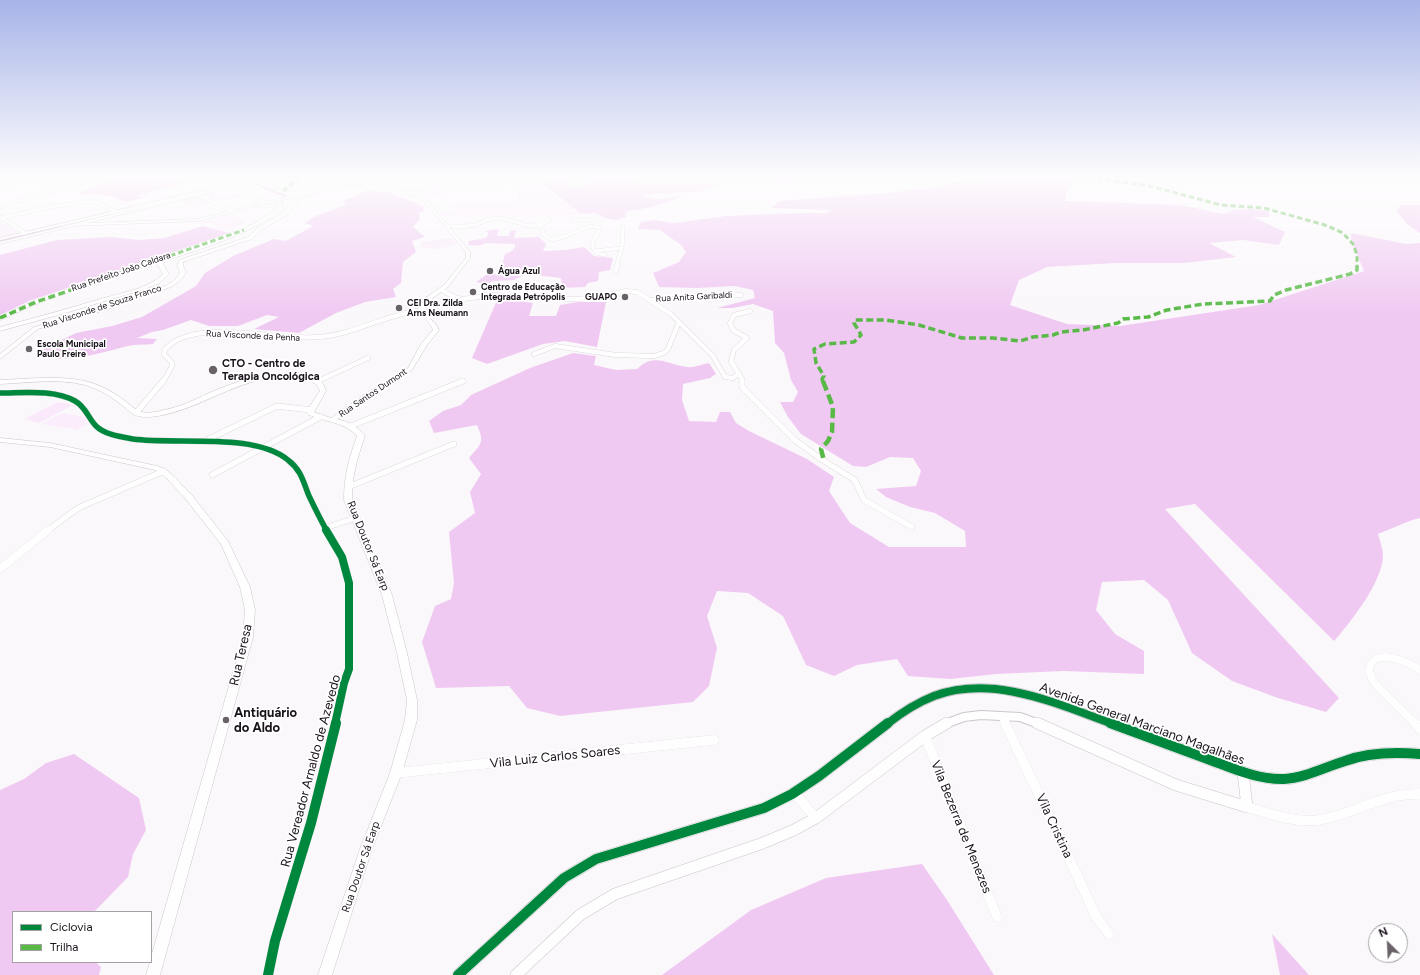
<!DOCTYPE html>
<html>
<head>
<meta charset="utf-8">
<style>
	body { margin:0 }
	#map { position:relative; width:1420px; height:975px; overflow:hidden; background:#fbf8fb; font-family:Figtree,sans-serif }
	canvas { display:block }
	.legend { position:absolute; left:12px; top:911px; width:140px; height:52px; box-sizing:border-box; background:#fff; border:1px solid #a3a1a4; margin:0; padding:5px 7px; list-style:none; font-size:12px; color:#1a131b }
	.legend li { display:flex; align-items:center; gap:8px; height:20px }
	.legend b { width:20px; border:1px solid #a3a1a4 }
	.north { position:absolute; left:1368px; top:923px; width:40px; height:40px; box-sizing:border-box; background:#fff; border:1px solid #a3a1a4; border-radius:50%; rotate:336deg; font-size:11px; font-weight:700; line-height:16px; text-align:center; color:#1a131b }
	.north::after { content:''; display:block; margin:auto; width:14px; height:18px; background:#696369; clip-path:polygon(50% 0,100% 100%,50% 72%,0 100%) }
</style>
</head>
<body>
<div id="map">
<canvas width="1420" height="975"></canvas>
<ul class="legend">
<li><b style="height:5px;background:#00873e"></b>Ciclovia</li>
<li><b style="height:5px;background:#58b947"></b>Trilha</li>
</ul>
<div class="north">N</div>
</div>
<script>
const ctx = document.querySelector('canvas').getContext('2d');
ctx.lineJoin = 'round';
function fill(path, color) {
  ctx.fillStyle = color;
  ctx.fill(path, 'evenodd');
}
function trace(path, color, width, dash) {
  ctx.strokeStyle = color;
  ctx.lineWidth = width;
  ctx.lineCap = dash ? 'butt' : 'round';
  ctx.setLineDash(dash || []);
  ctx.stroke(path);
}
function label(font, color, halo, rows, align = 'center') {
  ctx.font = font + ' Figtree,sans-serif';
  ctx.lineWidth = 3.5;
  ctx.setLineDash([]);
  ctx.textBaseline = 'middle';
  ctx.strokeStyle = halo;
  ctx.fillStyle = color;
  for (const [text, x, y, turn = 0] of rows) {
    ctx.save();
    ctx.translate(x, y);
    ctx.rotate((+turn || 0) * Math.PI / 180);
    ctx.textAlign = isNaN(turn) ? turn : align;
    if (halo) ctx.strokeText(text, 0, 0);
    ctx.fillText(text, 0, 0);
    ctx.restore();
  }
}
const built = new Path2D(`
	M522,177H532L529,185H540L580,215L442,216L440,213L454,212L452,205L453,202L518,201L517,188L505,183Z
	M435,180L462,188L435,191L432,188L421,184Z
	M211,192L221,196L226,197L227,195L232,194L242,196L232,199L228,197L231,199L221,202L214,198L216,197L212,198L203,194Z
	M200,196L213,203L193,206L180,200Z
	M225,215L247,222L224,231L215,227L218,226L210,223L200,224L202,221Z
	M0,221L19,232L0,237Z
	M62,413L86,417L88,420L84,422L89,423L77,430L42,424Z`);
const green = new Path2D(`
	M451,238L457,244L437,249L422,248L421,242Z
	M58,402L73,405L39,423L24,419Z`);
const forest = new Path2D(`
	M123,177H172L183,184L138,195L144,198L126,202L114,197L97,194L81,195L80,192L104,182Z
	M555,177L568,180V186C576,187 584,187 589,180L568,177H637L633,178V181L642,185L724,183L703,191L638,195L654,199L681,197L653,207L628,211L625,214L626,217L617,220L605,218L595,213L581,214L544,185L548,181Z
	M763,177H808C795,183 776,186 763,177Z
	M1015,177H1081L1067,190L1065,201L1180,205L1224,214L1233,210L1252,209L1268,211L1270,217H1253L1285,232L1279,245L1243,240L1209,243L1236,257L1184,263H1116L1047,267L1019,280L1010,305L1067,324L1120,326L1259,305L1364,271L1351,241V233L1407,244L1420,243V518L1412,520L1378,534C1380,541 1383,549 1383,555C1383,581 1351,622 1334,641L1195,504L1165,509L1339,698L1326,712L1278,698L1232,681L1192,653L1168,600L1144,580L1102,582L1096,610L1115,634L1144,651V674L1064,671L996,674L950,679L908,676L897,659L857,665L834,676L806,665L783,616L748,593L717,591L707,616L717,648L709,686L693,702L560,716L527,708L509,686L436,688L422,642L435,606L451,599L454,583L449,532L475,513L470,492L481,474L469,458C481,444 485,443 477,425L434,433L429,421L443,411L461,405L471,395L530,368L573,353L596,356L594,365L616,370L637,369C655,352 667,365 687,367C694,368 702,364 709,363L716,374L710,378L683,384L682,400L689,421L716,422L720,412H730L736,423L749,431L807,459L834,477L829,491L850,523L889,547H966L965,531L935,513L910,507L886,497L876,489L916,486L921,471L913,458L890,457L866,467L853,466L801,434L788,417L780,402H793L798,392L791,380L784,353L775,343L773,311L753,304L733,308H717L755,298L753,290L735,286L697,288L659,287L653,273L679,262L686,252L681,245L660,230L638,229L641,222L654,220L674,223L726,216L799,213H827L831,210L771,208L780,201L888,193L934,187L961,181Z
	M368,190L379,192L386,191L423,206L424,211L419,213L420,219L413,227L425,237L412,241L416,252L403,262L401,283L393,289L396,297L365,302L336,313L299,333L254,329L279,317L267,315L238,326H209L191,320L163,330L152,332L137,338L157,339L153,344C145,345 136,344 128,346C99,353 67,365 37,355L47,347L76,333L112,326L142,317L196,286L205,273L233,256L274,239L286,241L313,226L305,223C317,213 332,211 346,205L343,201Z
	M1401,205H1420V233L1407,224L1396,211Z
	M203,226L229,233L29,301L0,315V255L57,240L110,237L140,240L164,238Z
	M499,229L497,236H509L510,231L516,230L514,238L539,237L546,244L543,251L566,250L584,247L594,256L613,258L610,270L599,272L598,281L588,283L585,287L562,288L561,278L525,274L514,280L494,281L484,284L476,282L486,275L500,274L505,254C510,252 516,250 515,244L485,243C480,247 474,245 468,245L469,241L486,238L489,233L485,231Z
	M498,298L533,303L529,316H556L560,305L578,302H606L597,347L565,341L543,344L487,364L472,358Z
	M74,754L139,798L146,830L133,854L128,877L94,912H13V962H96L101,967L99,975H0V790L24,779L46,763Z
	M922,864L947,900L994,975H662L751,910L826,878Z
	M1272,934L1309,975H1280Z`);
const river = new Path2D(`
	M251,181H255L288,196L283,197L251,183Z
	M61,224L63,225V227L0,243V239Z`);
const minorFar4 = new Path2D(`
	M417,177L426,180L439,177
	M533,177L531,185L551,177
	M258,182L275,177
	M346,182L364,177
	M0,185L32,177
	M283,191L300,177
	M412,193L480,187L520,177
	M0,207L95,177
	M0,217L25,233
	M0,218L51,207L93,201L114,211
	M573,220H596V226
	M447,226C456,226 466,227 475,225C482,223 489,218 496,218C518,218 529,235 550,219
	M541,227L544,235L552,240C569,238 582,224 599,227L600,229L593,241L592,247L597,253L605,255
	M595,251L622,248
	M138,267L237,232
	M616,267L622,248L623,227`);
const minorFar3 = new Path2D(`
	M616,272L617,266
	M442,290L454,297L462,299L496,295L523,298L572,299L596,298L626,291L637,292L671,314L713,356L725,377L733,378L739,373
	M649,300L741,295
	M0,318L36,302L140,266
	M534,354L555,346L616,355L654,356L664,353L668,349L679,322
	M318,381L368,358
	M163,382L172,366V363L164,354L165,349C169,346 173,342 177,340C216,321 277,341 319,337C356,334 386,314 422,310
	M461,382L463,381
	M742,382V379L731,361L734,350L747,338L733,330L730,323L734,315L750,311`);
const minorFar2 = new Path2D(`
	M742,381V387L796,441L824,461L855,480L864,500L912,527
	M0,393C23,393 54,389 75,401C86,407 88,418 96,426C105,435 122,437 133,439C176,445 254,432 288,460C301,470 303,481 309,496C315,508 320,519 327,531
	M136,413L163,381
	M351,426L463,381
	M209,439L277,406L311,410
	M212,475L320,417
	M348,487L454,444
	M325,528L355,518
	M47,531L78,508L164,471`);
const minorFar1 = new Path2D(`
	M326,530L342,557L349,583V669L344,683L335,724
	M0,569L48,530
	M1002,716L1006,724
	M1416,724L1377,686L1372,679L1369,670C1373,645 1408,662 1420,670`);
const minor = new Path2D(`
	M1005,723L1097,918L1109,934
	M1415,723L1420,729
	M925,736L997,917
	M396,773L714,740
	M794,793L816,818
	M1247,807C1270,814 1295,823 1319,820C1356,814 1381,793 1420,794
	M268,975L275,941L311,823L336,723`);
const tertiaryFar2 = new Path2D(`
	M329,177L344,182
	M226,184L225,187L267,203
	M305,191L308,193L346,182
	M198,194L234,212
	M288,194L305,191L326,177`);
const tertiaryFar1 = new Path2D(`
	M887,724C901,713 916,703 934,696C994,674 1057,704 1113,724
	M945,724L964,717L981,715L1020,717L1039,724`);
const tertiary = new Path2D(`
	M1037,723L1176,785L1247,807L1243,772
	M1110,723C1142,735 1173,746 1205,758C1230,767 1257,780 1284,779C1305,778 1325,767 1345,761C1369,752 1395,752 1420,754
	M458,975L564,878L596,859L764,808L792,794L819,776L888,723
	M516,975L580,915L615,894L763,843L794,830L816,818L925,736L947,723`);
const secondary = new Path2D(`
	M246,180L259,181L294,195L338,186L385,182L394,184L427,200L470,252V258L448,287L427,302C422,319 434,317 439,330L427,345L412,370L369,396L337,419C349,422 357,426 365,436C357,459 352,475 352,500L392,595L407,653L417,700V720L402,773L372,849L332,975H318L360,849L390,773L405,720L407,700L397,653L382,595L344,500C344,475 349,459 357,436C345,422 325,422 309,415L306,412L320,391L317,385C311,380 305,379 297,378C246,371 206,408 158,416C133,420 132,412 115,400C106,393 95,388 85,385C57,378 28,383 0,384V380C28,379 57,375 85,381C97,384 108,389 118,396C138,409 136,417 164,410C180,407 194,400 209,393C239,380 270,370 303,375C314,376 324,380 326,391L314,412L331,418L365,394L408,368L421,344L433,330C428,316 416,320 421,301L444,285L466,258V252L425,202L392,186L385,184L338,188L304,195V197L297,202L287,215L261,230L252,239L183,262V266L186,272C183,279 177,283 171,287L102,311L38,329L0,359V354L34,327L98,309L167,285C173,281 178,278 180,272L177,266L179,260L248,237L257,228L283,213L295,200L300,196L273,202L282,203V209C248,236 205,247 165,261L163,264L169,274L160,283L142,290L62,314L0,331V327C35,318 70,308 104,298C124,292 148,289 163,274L157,264L161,259C201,245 244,234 278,208V205L269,203L198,221L73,226L0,244V242L146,206L0,240V238ZM247,182L257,183L289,196L198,219L87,223L225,189Z
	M0,438L50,443L157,466C172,470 179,484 191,494L228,541L250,587L255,610L253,637L160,975H146L150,962H151V957L243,637L245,610L240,587L221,544L185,498C174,488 169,477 155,470L50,447L0,442Z`);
const quietFar2 = new Path2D(`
	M1089,177L1150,186L1221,205L1264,208L1325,225L1343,233L1353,244L1357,255V267
	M283,191L300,177
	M138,267L244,230`);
const quietFar1 = new Path2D(`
	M0,318L36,302L141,266
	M823,382L822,379L824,376L816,363L814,349L825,344L854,342L861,335L854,323L855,320H886L919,325L962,338H993L1020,341L1033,337L1053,335L1061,332L1083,330L1118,323L1123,319L1148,317L1167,310L1203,304L1270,301L1274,295L1286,290L1350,274L1357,270V266`);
const quiet = new Path2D(`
	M823,381L833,407L832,432L828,441L821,449L824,461`);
const cyclewayFar2 = new Path2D(`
	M0,393C23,393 54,389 75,401C86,407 88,418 96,426C105,435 122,437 133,439C176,445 254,432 288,460C301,470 303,481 309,496C315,508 320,519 327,531`);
const cyclewayFar1 = new Path2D(`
	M326,530L342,557L349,583V669L344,683L335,724
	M887,724C901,713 916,703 934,696C994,674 1057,704 1113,724`);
const cycleway = new Path2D(`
	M1110,723C1142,735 1173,746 1205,758C1230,767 1257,780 1284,779C1305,778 1325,767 1345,761C1369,752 1395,752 1420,754
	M268,975L275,941L311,823L336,723
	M458,975L564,878L596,859L764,808L792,794L819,776L888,723`);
const markers = [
	[490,271,4,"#696369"],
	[473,292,4,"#696369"],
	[625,297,4,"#696369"],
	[399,308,4,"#696369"],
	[29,349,4,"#696369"],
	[213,370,5,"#696369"],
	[226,720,4,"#696369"]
];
const farPoinames = [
	["Água Azul",498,271],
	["Centro de Educação",481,287],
	["Integrada Petrópolis",481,297],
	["GUAPO",617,297,"right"],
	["CEI Dra. Zilda",407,303],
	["Arns Neumann",407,313],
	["Escola Municipal",37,344],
	["Paulo Freire",37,354]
];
const farStreetnames = [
	["Rua Prefeito João Caldara",121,272,-19],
	["Rua Anita Garibaldi",694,297,-3],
	["Rua Visconde de Souza Franco",102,307,-18],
	["Rua Visconde da Penha",253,336,3],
	["Rua Santos Dumont",373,393,-34]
];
const poiNames = [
	["CTO - Centro de",222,364],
	["Terapia Oncológica",222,377]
];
const streetNames = [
	["Rua Doutor Sá Earp",368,546,68],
	["Rua Doutor Sá Earp",361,867,-71]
];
const nearStreetnames = [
	["Rua Teresa",241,655,-77],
	["Avenida General Marciano Magalhães",1142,724,20],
	["Vila Luiz Carlos Soares",555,757,-6],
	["Rua Vereador Arnaldo de Azevedo",311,771,-75],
	["Vila Cristina",1054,826,65],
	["Vila Bezerra de Menezes",961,827,68]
];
const nearPoinames = [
	["Antiquário",234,713],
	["do Aldo",234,728]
];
fill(built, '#fbedfc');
fill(green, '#fae9fa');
fill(forest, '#f0c9f2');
fill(river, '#e5b4e8');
trace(minorFar4, '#ccc6cc', 4);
trace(minorFar3, '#ccc6cc', 5);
trace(minorFar2, '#ccc6cc', 6);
trace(minorFar1, '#ccc6cc', 8);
trace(minor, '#ccc6cc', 10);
trace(tertiaryFar2, '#ccc6cc', 4.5);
trace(tertiaryFar1, '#ccc6cc', 10);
trace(tertiary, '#ccc6cc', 12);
trace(secondary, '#ccc6cc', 1);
trace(minorFar4, '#fefefe', 3.5);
trace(minorFar3, '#fefefe', 4.5);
trace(minorFar2, '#fefefe', 5.5);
trace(minorFar1, '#fefefe', 8);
trace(minor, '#fefefe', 10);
trace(tertiaryFar2, '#fefefe', 4);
trace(tertiaryFar1, '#fefefe', 8);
trace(tertiary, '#fefefe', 11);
fill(secondary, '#fefefe');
trace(quietFar2, '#58b947', 3, [5.5, 3]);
trace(quietFar1, '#58b947', 3.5, [7, 3.5]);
trace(quiet, '#58b947', 4.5, [10, 4.5]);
trace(cyclewayFar2, '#00873e', 5.5);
trace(cyclewayFar1, '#00873e', 8);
trace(cycleway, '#00873e', 10);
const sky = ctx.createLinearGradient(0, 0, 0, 314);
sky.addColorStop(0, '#a7b4e8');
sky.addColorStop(0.56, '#fdfcfd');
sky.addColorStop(1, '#fdfcfd00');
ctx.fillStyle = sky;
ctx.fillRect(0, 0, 1420, 314);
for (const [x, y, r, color] of markers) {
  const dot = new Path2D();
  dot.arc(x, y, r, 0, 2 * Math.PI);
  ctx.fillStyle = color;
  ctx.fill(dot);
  trace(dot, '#fff', 1.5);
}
label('bold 9px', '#1a131b', '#fff', farPoinames, 'left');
label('9px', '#1a131b', '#fff', farStreetnames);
label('bold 11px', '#1a131b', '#fff', poiNames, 'left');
label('11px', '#1a131b', '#fff', streetNames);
label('13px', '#1a131b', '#fff', nearStreetnames);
label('bold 13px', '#1a131b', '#fff', nearPoinames, 'left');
</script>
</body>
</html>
